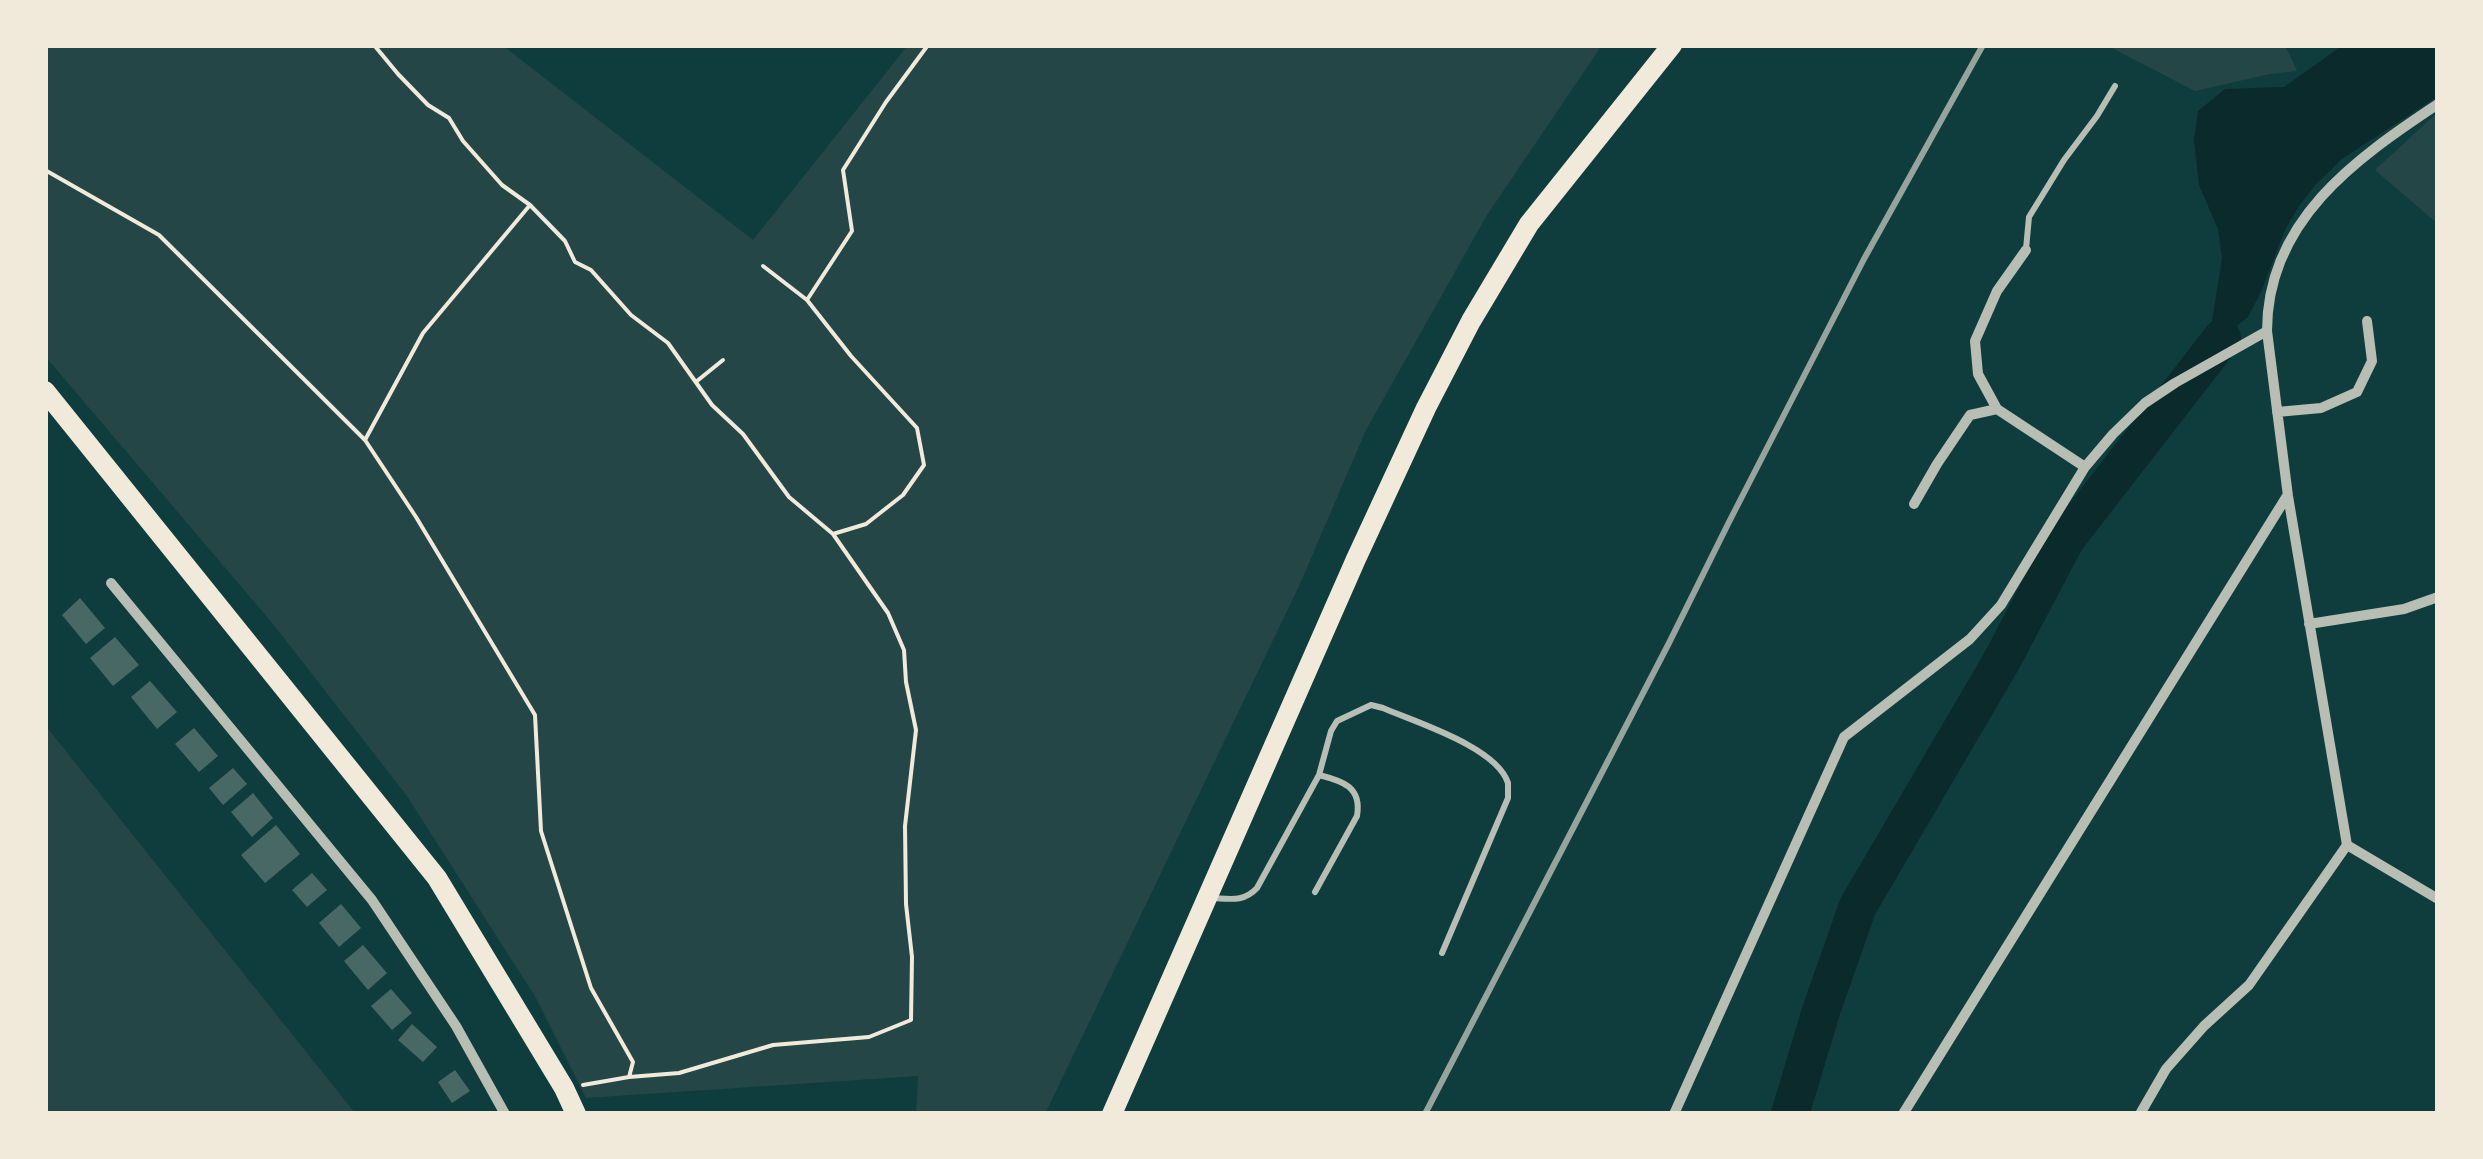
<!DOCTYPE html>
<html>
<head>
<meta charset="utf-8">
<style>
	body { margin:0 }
	#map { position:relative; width:2483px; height:1159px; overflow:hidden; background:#0f3d3e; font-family:"PT Sans",sans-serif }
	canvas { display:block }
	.frame { position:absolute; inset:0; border:48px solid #f1e9da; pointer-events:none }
</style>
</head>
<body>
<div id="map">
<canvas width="2483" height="1159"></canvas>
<div class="frame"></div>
</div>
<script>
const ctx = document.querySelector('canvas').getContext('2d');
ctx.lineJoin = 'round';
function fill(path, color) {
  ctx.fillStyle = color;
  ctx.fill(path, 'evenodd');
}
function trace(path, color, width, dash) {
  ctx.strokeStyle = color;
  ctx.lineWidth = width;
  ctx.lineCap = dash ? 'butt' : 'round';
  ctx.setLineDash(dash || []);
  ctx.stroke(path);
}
const green = new Path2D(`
	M45,45H502L753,240L908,45H1602L1487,215L1366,430L1300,584L1045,1114H916L918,1076L586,1098L536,998L407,796L273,624L45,356Z
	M2106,45H2285L2297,71L2270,74L2195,91Z
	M2438,112V224L2375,170Z
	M45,725L355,1113L353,1114H45Z`);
const water = new Path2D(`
	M2343,45H2438V96L2342,159L2317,183L2299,206L2285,230L2261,292L2248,317L2222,338L2210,334L2222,258L2218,229L2199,185L2194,140L2198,111L2225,89L2284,87Z`);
const river = new Path2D(`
	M1790,1114L1822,1008L1858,906L2001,662L2066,539L2222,338`);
const building = new Path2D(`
	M80,598L105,628L86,644L62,615Z
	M115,637L139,665L113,686L90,658Z
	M150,681L177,712L157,729L131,697Z
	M194,728L218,756L199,772L175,744Z
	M233,768L247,784L223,805L209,788Z
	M253,793L273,818L252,837L231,812Z
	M276,825L300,854L265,883L241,855Z
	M312,873L327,890L307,907L292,890Z
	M341,904L361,928L339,947L319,923Z
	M363,945L387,973L368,990L344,961Z
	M391,989L412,1013L392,1030L371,1006Z
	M412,1024L437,1047L423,1062L398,1040Z
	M455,1070L470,1091L452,1103L438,1082Z`);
const path = new Path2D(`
	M374,45L398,74L428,105L449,118L463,141L502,185L530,205L565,241L575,262L591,270L631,315L668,343L712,405L743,434L789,497L833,534L888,613L904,650L906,682L916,730L905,826L906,904L912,957L911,1020L869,1037L773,1045L679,1073L629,1077L583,1085
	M45,170L159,235L365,440L416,517L535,715L541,831L591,988L633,1062L629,1077
	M763,266L807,300L851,356L917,428L924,465L903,495L866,524L833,534
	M807,300L852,231L843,170L886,102L928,45
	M697,381L723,360
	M365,440L423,333L530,205`);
const service = new Path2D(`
	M2026,249L2029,217L2064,160L2097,116L2115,86
	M1315,892L1357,816C1362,787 1343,781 1319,775
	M1214,898C1231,899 1244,902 1257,888L1319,775L1331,731L1337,721L1371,705L1383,708C1415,722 1497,747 1508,783C1508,785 1508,796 1508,798L1442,953`);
const minor = new Path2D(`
	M2026,250L1997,291L1975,341L1978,374L1997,409L2085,467
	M2277,412L2321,408L2357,392L2372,361L2367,321
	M1914,504L1937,464L1970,415L1997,409
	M111,583L372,900L456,1026L505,1114
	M2309,624L2404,609L2438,597
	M2347,845L2438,899
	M1674,1114L1844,737L1970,639L2001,605L2085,467L2113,434L2145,403L2175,383L2267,331
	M1903,1114L2287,496
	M2140,1114L2166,1069L2204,1026L2249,985L2347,845L2288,496L2267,331C2267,221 2355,159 2438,104`);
const primary = new Path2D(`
	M45,391L437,878L564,1088L576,1114
	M1112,1114L1356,559L1426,408L1471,321L1529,224L1672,45`);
const rail = new Path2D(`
	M1425,1114L1669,643L1729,522L1864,259L1983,45`);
fill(green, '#244646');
fill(water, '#0a2a2b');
trace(river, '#0a2a2b', 38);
fill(building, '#486865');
trace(path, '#f1e9da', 4);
trace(service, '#b8beb3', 6);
trace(minor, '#b8beb3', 10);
trace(primary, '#f1e9da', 20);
trace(rail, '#97a49c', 6);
</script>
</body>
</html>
